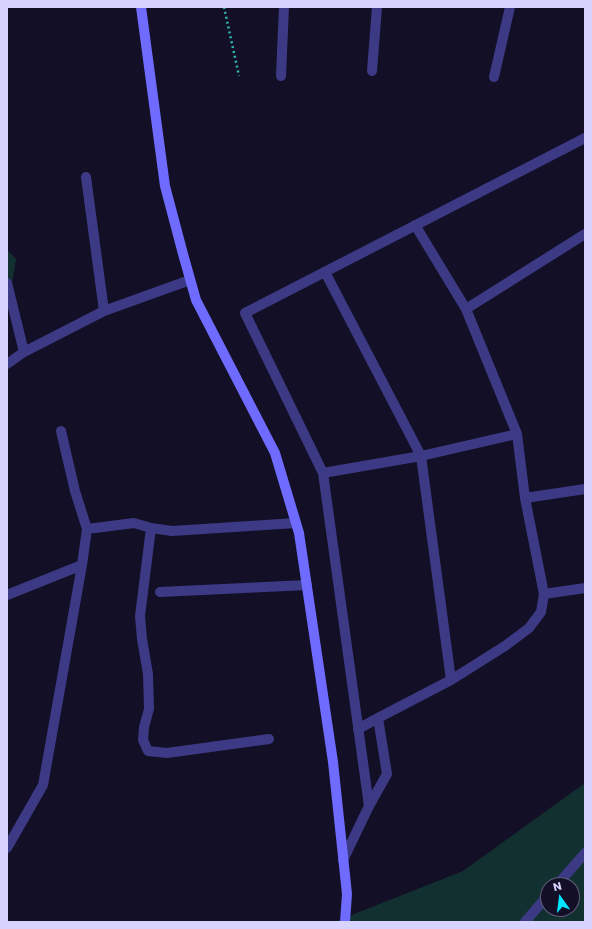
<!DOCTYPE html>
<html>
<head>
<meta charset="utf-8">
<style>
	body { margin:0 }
	#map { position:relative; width:592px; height:929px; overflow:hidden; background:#130f26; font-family:Poppins,sans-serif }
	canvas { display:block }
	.frame { position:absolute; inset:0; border:8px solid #d9d4ff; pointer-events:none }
	.north { position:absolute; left:540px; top:877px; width:40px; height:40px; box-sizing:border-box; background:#130f26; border:1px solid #625e7d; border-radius:50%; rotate:346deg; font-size:11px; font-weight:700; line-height:16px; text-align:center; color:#d9d4ff }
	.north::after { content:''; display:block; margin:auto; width:14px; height:18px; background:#00e5ff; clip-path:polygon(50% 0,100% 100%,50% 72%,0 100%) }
</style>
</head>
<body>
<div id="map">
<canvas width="592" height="929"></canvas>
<div class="frame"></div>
<div class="north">N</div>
</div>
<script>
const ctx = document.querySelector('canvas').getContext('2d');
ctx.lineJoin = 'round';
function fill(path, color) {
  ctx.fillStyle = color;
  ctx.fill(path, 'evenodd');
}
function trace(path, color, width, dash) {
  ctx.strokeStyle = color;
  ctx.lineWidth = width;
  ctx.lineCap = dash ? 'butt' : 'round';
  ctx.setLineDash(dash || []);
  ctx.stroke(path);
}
const green = new Path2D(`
	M7,250L16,259L7,316Z
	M585,783V922H334L463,871ZM548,885H572V909H548Z`);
const path = new Path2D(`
	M224,7L239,76`);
const street = new Path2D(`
	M372,71L377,7
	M281,76L284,7
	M494,77L510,7
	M86,177L104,311
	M415,225L466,309L517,434
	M325,272L421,456L451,680
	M7,283L24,352
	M466,309L585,234
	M7,364L24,352L104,311L190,280
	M323,473L421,456L517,434L525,498L544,594L541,612L529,628L505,646L451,680L378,718L358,729
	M525,498L585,489
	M151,528L140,616L142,639L148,674L149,709L144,727L143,740L148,751L167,753L269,739
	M87,529L134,523L151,528L172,531L296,523
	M160,592L307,585
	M544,594L585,588
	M7,595L82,565L87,529L75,491L61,431
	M369,806L323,473L245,313L585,138
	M7,848L43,785L82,565
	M343,860L369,806L387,774L378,718
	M557,885L585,853
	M525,922L548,895`);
const secondary = new Path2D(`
	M141,7L165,186L183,254L196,300L275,453L299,533L333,762L347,894L345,922`);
fill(green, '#12302f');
trace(path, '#2fb8b0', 2.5, [2, 3]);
trace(street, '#3d3a85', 10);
trace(secondary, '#6f6bff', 10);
</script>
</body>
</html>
